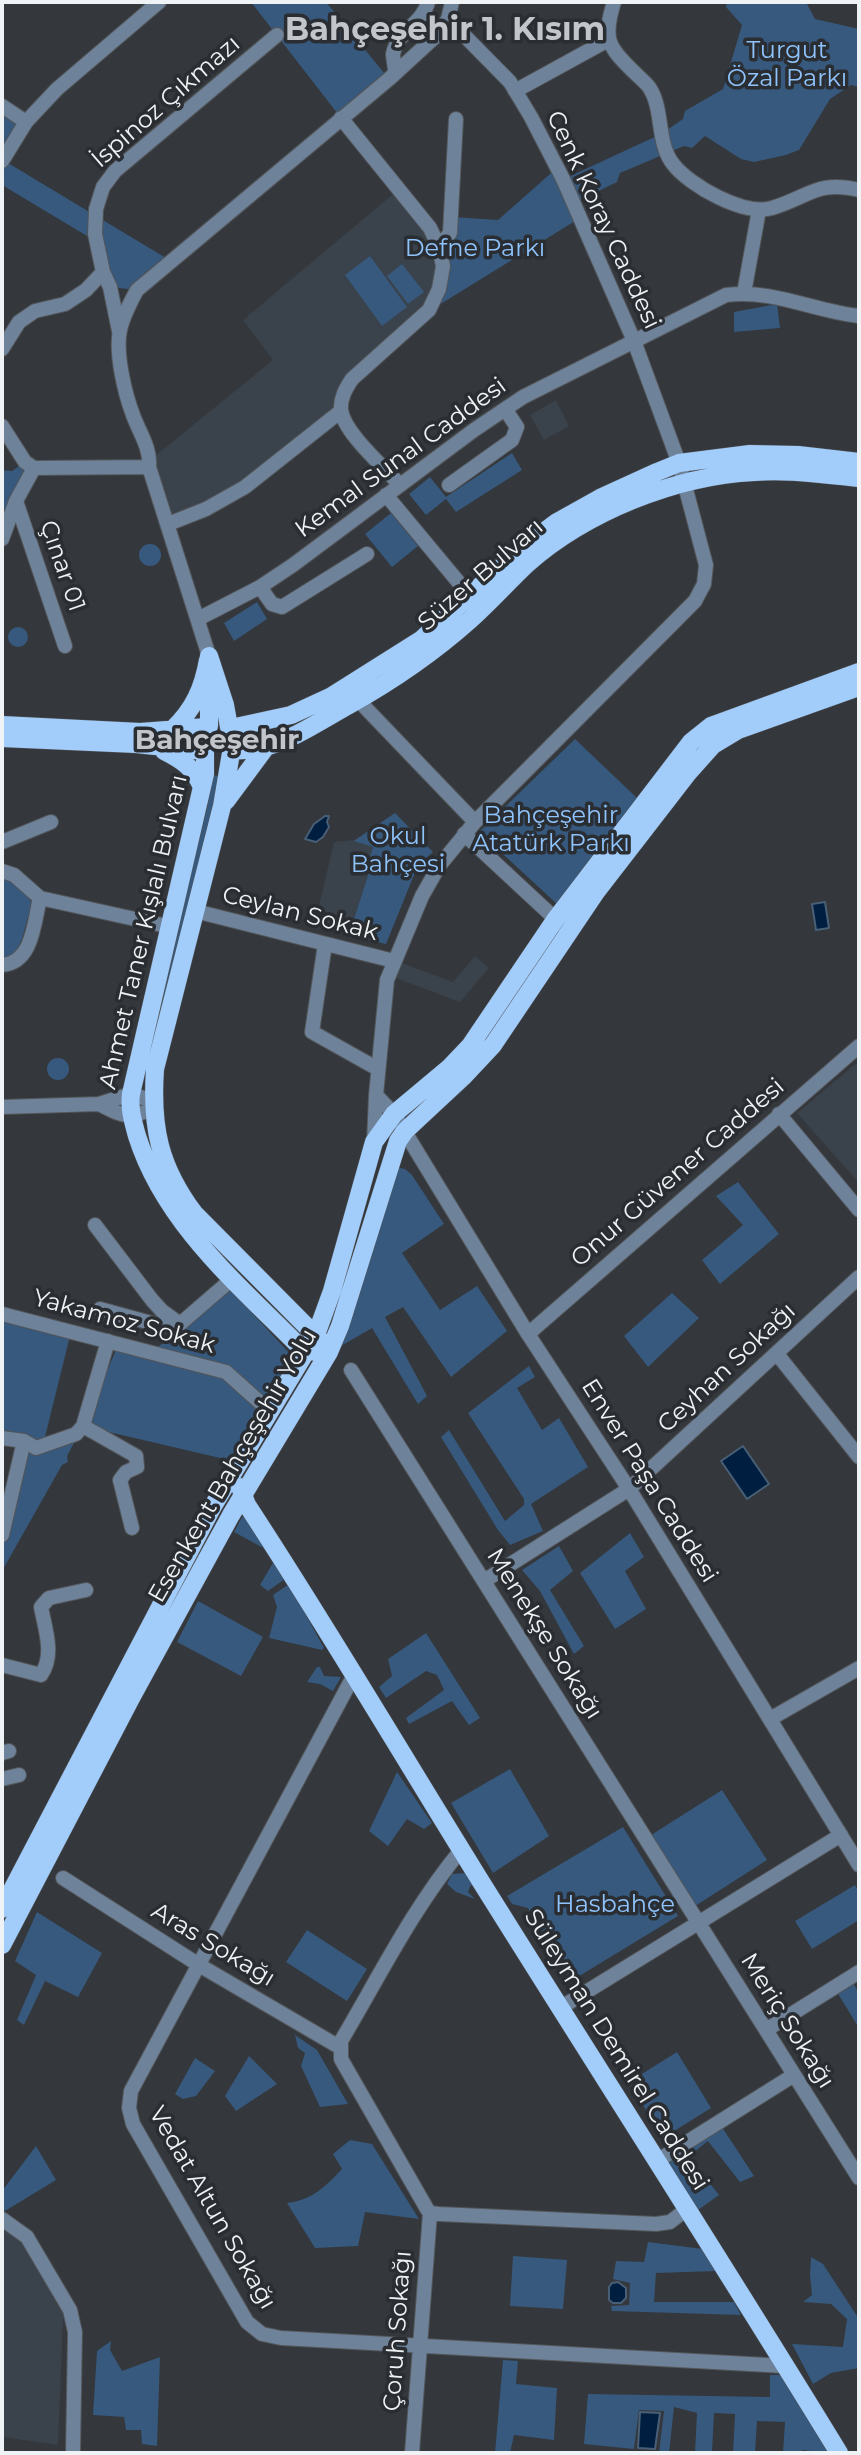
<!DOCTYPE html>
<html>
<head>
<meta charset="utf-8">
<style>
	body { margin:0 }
	#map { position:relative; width:861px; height:2455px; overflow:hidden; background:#34373b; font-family:Montserrat,sans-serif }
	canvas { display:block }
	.frame { position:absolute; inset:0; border:4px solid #f0f3f5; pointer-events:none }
</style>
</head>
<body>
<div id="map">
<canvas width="861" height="2455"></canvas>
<div class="frame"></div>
</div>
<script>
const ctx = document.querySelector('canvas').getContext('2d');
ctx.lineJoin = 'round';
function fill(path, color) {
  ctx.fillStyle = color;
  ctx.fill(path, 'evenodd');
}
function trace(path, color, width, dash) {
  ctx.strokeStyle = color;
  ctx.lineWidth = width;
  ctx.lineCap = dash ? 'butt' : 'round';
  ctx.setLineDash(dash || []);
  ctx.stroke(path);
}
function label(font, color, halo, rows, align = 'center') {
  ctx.font = font + ' Montserrat,sans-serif';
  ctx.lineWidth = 7;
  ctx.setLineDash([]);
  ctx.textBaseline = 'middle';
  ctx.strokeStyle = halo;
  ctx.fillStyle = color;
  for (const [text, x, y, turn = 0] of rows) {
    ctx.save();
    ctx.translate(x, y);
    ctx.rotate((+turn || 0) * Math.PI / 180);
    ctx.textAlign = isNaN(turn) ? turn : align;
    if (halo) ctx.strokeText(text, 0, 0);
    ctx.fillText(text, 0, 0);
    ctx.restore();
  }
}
const built = new Path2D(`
	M399,189L439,247L429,310L352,379L341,411L245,487L168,524L150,460L273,360L243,320Z
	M556,400L569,426L544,440L530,415Z
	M395,813L433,852L418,865L386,944L314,927L334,842L354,840Z
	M475,956L489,968L460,1002L396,978L402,963L453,982Z
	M859,1061V1183L797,1113Z
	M2,2219L15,2228L64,2299L58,2445L2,2437Z`);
const green = new Path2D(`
	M251,2H326L389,79L341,118Z
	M727,2H806L815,19L859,29V87L851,85L830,99L799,150L786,155L754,162L741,159L705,136L692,148L684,146L620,173L617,182L574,203L580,218L426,313L452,217L498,220L558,167L564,179L661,134L683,119L685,111L723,89L742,25L726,7Z
	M2,106L26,122L3,160L171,261L137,290L110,287L97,242L2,185Z
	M370,256L407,307L382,326L345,275Z
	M402,264L424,292L408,304L387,276Z
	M777,304L780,328L734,332V312Z
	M512,453L522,470L456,512L446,499L426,515L409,494L430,477L446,497Z
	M25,462L34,468L12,514L2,513V470L12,471Z
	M391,513L418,546L392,567L365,534Z
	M139 555a11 11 0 1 1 22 0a11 11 0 1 1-22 0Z
	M257,602L267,619L234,641L224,623Z
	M8 637a10 10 0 1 1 20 0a10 10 0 1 1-20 0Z
	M575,739L637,798L557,904L479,832Z
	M208,775L221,776L148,1064L144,1063L208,804Z
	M395,813L433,852L418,865L386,944L352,936L355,916L372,863L369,861L373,847L354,841Z
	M2,876C15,879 24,891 32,903L22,939L14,955L2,958Z
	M47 1069a11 11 0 1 1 22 0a11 11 0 1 1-22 0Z
	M396,1167L405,1169L412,1175L444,1224L402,1253L440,1310L477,1286L507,1331L451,1377L403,1307L385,1317L427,1396L418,1404L372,1328L341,1346Z
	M738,1182L779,1234L720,1284L702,1260L743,1225L716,1196Z
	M230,1289L293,1357L268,1402L227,1366L158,1347Z
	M672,1293L699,1318L648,1367L624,1336Z
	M2,1314L71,1332L43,1445L83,1426L116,1350L227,1379L261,1413L233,1461L83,1426L67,1456L68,1462L62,1465L2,1571V1535L24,1442L2,1438Z
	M529,1366L535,1377L517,1388L542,1430L559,1418L588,1467L531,1504L543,1531L510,1545L498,1530L441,1437L449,1430L505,1521L524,1505V1499L468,1413Z
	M242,1517L247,1519L267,1550L234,1532Z
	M630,1533L644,1557L625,1571L646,1609L615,1629L580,1573Z
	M559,1546L573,1571L550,1590L584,1646L574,1654L540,1591L522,1570Z
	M274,1561L285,1579L268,1591L260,1585Z
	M289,1584L324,1648L322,1650L269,1638L277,1607L273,1595Z
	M198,1601L263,1637L241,1676L177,1642Z
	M426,1633L480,1718L469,1725L452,1701L409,1724L406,1718L444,1690L437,1675L426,1671L386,1698L379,1687L392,1676L388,1659Z
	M317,1667H320L324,1676L341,1677L333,1691L320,1684L307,1682Z
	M510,1769L549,1836L493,1873L451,1803Z
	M397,1772L432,1823L424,1829L407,1819L388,1846L369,1831Z
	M722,1790L767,1860L692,1908L648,1837Z
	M623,1827L678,1916L571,1981L528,1908L512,1904L507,1896Z
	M465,1873L475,1884L470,1886L468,1892L475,1899L456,1892L447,1884L452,1874Z
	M855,1885L859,1892V1920L812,1949L795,1921Z
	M37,1912L102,1953L78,1997L45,1981L24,2025L17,2020L36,1975L15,1961Z
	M307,1930L367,1969L347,2001L286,1962Z
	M853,1982L859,1994V2028L837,1992Z
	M295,2035L317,2050L348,2104L320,2107L301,2066L305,2053L298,2048Z
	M677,2052L711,2108L663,2138L629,2082Z
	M249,2056L277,2084L236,2111L225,2096Z
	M195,2058L215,2071L196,2096L183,2099L175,2094Z
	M720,2124L754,2176L740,2182L708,2141L689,2156L719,2195L698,2210L663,2160Z
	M350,2140L372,2144L419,2219L365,2212L358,2246L315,2248L287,2203C312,2200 325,2187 342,2169L333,2154Z
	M36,2146L56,2180L5,2211L2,2208V2191Z
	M648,2242L703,2249L716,2271L656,2273L654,2302H734L741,2315L612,2311L611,2306L629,2305L630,2283L613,2279L616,2261L644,2262Z
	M513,2256L567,2260L563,2309L510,2306Z
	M811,2257L823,2264L859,2319V2368L831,2373L813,2384L792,2344L843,2347L847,2319L831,2304L803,2302L812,2295L810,2275Z
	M111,2341L110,2350L122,2371L160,2357L157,2446L142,2444L141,2430H126L124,2417L93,2415L97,2351Z
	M503,2360L518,2361L516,2384L557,2388L554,2440L514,2435L510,2453H495Z
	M770,2375H784L829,2453L802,2450V2453H783L785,2422L757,2421L755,2453H733L735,2414L714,2413L712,2453H695L697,2413L674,2407L669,2453H659L664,2411L639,2410L634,2449L584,2444L588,2394L770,2397Z`);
const water = new Path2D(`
	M325,816H329L327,822L329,827L323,837L316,842L305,839L314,824Z
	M825,902L829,928L816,930L812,904Z
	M743,1446L769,1484L747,1499L721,1461Z
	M618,2282L626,2288V2298L621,2303H613L609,2300V2287L612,2283Z
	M640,2412L660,2413L655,2449L638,2448Z`);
const minor = new Path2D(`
	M614,2C603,38 607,46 634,72C639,77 645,82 649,87C664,109 656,142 673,164C690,186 744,216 772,208C809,197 817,180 859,190
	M448,19L510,82L531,117L563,179L634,341L679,463L706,565L704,584L695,601L475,822L439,866L422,896L387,980L376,1095L394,1114L528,1334L629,1489L859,1865
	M395,71C395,66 393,59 393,54C397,32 423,23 428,2
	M515,91L608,40
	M2,106L26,122
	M341,118L430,228L439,247L443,266L439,289L429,310L352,379C346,388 340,398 341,410C344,433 384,467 400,485
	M2,161L26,122L57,89L159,2
	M439,247L450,233L456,119
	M744,293L759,210
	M119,331L110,287L103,272L95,234L96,209L103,187L115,171L277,35
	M2,349L19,322L35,311L65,304L86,290L103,272
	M2,426L25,462L34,468
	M34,468L149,467
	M449,485L512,440L517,427L505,409
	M386,495L475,602
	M16,501L65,646
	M168,524L206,509L245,487L341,411
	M2,539L16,501L34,468
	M260,587L272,604L282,607L367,554
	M198,619L260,587L293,565L474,430L523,397L726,295C773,289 813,311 859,316
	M209,656L149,467C151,448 139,432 133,415C125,394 115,353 120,330C123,316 130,303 137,290L389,79L438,34L448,19L452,2
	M358,700L475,822
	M464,834L563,926
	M2,842L51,822
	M2,871L14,875L40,898
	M40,898L171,927
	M195,911L394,961
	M325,944L312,1032L378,1069
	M2,965C33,963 34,922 40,898
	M99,1104C125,1117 126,1119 154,1109
	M2,1107L99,1104L131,1094L153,1101
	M779,1114L859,1210
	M374,1142L376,1095
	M95,1225L152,1300L162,1311L180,1324
	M100,1309L162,1326L180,1324L232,1279
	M2,1314L226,1372L265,1407
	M528,1334L859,1046
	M777,1354L859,1457
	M351,1370L859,2178
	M83,1426L136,1456L137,1467L126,1472L120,1480L132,1528
	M2,1438L24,1441L36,1448L76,1434L83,1426L108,1341
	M2,1535L24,1441
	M484,1581L629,1489L859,1277
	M2,1665L41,1675C55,1655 45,1629 41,1607L49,1598L86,1590
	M354,1675L131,2091L129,2108L133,2124L247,2322L262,2334L281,2338L785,2366
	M770,1719L859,1668
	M2,1753L9,1751
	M2,1779L19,1775
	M461,1850C413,1908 379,1977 341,2041V2059L427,2209L430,2213L439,2214L656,2224L670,2222L687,2209
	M63,1878L199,1965L341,2048
	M560,2008L841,1835
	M766,2030L859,1972
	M657,2161L794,2075
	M2,2219L27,2237L70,2310L75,2332L73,2453
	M412,2453L430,2213`);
const major = new Path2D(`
	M209,656L225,705L229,727L236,738
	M2,725L140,732L207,727
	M209,726V677
	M231,728L291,715L330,697L422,639L521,549L557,522L600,498L657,472L679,463L750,454L798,455L859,462
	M173,729C194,709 203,688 208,660
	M2,738L136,744L204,751
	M164,751C182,760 194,768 202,787
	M233,751C243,750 254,750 264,747C291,741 325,718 349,705C392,681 433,653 470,620C490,602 508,582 527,564C586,512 675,476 754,472C789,469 824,475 859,478
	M205,753V774L131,1094C129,1109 133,1121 137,1136C164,1221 234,1281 295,1342L308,1351L318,1352
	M231,753L222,806L155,1069C151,1127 159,1166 194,1213L323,1343
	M226,801L266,747
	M240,1487L247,1505C327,1627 401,1753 478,1877C598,2069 721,2260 839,2453
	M2,1909L213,1506L316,1335L332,1291L374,1142L394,1114L449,1068L470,1046L555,920L691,742L711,726L859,672
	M2,1945L131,1698L231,1515L329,1352L340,1326L398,1141L405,1131L463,1077L493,1045L596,892L688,773L713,745L738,730L859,687`);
const parkNames = [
	["Turgut",787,51],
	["Özal Parkı",787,79],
	["Defne Parkı",475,249],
	["Bahçeşehir",551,816],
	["Atatürk Parkı",551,844],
	["Okul",398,837],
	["Bahçesi",398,865],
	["Hasbahçe",615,1905]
];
const streetNames = [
	["İspinoz Çıkmazı",166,102,-41],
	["Cenk Koray Caddesi",603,220,65],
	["Kemal Sunal Caddesi",401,458,-36],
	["Çınar 01",62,566,71],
	["Süzer Bulvarı",481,575,-41],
	["Ceylan Sokak",300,914,14],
	["Ahmet Taner Kışlalı Bulvarı",144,932,-77],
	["Onur Güvener Caddesi",678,1173,-41],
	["Yakamoz Sokak",124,1322,15],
	["Ceyhan Sokağı",727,1368,-43],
	["Esenkent Bahçeşehir Yolu",233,1466,-60],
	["Enver Paşa Caddesi",649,1481,58],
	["Menekşe Sokağı",544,1634,58],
	["Aras Sokağı",213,1945,31],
	["Meriç Sokağı",787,2021,58],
	["Süleyman Demirel Caddesi",616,2050,58],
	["Vedat Altun Sokağı",212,2208,60],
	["Çoruh Sokağı",398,2331,-86]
];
const quarterNames = [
	["Bahçeşehir",217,741]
];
const districtNames = [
	["Bahçeşehir 1. Kısım",445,31]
];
fill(built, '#3a424b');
fill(green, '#37597d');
fill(water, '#001f40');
trace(water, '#485f76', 2);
trace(minor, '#525559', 16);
trace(major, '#525559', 19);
trace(minor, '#6e8299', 14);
trace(major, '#a2cdfb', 18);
label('24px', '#8ec3fc', '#2a2d31', parkNames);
label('24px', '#f0f3f5', '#2a2d31', streetNames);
label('bold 28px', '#c2c6cb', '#2a2d31', quarterNames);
label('bold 32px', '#c2c6cb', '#2a2d31', districtNames);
</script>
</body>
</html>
